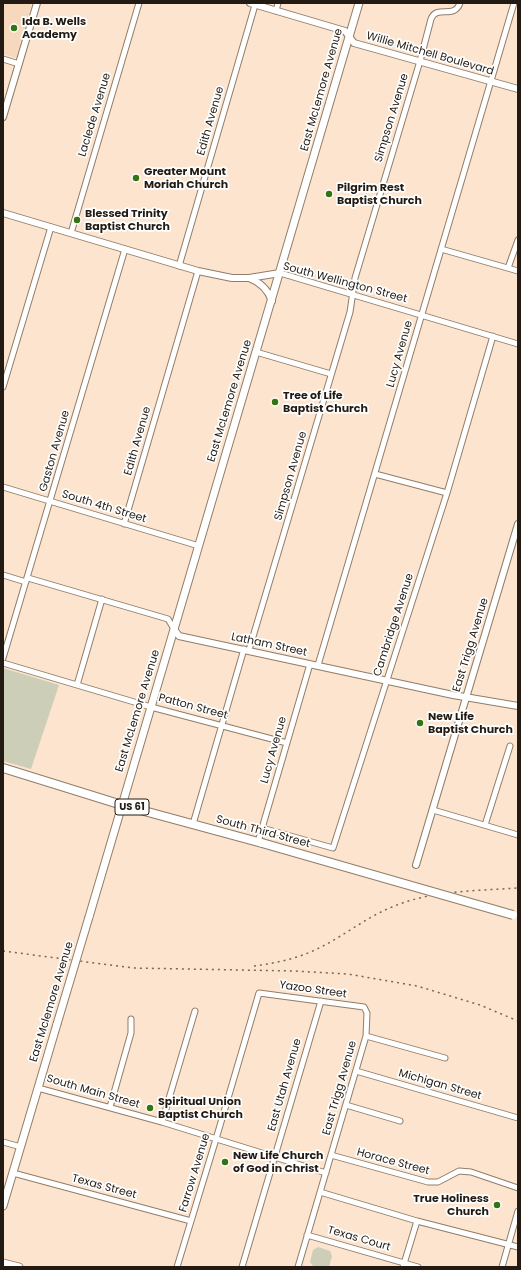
<!DOCTYPE html>
<html>
<head>
<meta charset="utf-8">
<style>
	body { margin:0 }
	#map { position:relative; width:521px; height:1270px; overflow:hidden; background:#fce4ce; font-family:Poppins,sans-serif }
	canvas { display:block }
	.frame { position:absolute; inset:0; border:4px solid #231b13; pointer-events:none }
</style>
</head>
<body>
<div id="map">
<canvas width="521" height="1270"></canvas>
<div class="frame"></div>
</div>
<script>
const ctx = document.querySelector('canvas').getContext('2d');
ctx.lineJoin = 'round';
function fill(path, color) {
  ctx.fillStyle = color;
  ctx.fill(path, 'evenodd');
}
function trace(path, color, width, dash) {
  ctx.strokeStyle = color;
  ctx.lineWidth = width;
  ctx.lineCap = dash ? 'butt' : 'round';
  ctx.setLineDash(dash || []);
  ctx.stroke(path);
}
function label(font, color, halo, rows, align = 'center') {
  ctx.font = font + ' Poppins,sans-serif';
  ctx.lineWidth = 3.5;
  ctx.setLineDash([]);
  ctx.textBaseline = 'middle';
  ctx.strokeStyle = halo;
  ctx.fillStyle = color;
  for (const [text, x, y, turn = 0] of rows) {
    ctx.save();
    ctx.translate(x, y);
    ctx.rotate((+turn || 0) * Math.PI / 180);
    ctx.textAlign = isNaN(turn) ? turn : align;
    if (halo) ctx.strokeText(text, 0, 0);
    ctx.fillText(text, 0, 0);
    ctx.restore();
  }
}
const built = new Path2D(`
	M3,3H32L16,58L3,54Z`);
const green = new Path2D(`
	M3,668L59,685L31,769L3,761Z
	M318,1247L330,1251L332,1256L329,1267H314L313,1266L310,1262L313,1250Z`);
const minor = new Path2D(`
	M276,11L278,3
	M3,59L19,64
	M71,233L139,3
	M441,249L518,271
	M179,266L255,5
	M508,268L518,240
	M280,273L518,344
	M256,352L331,374
	M3,387L51,227
	M375,474L447,493
	M3,487L199,546
	M124,524L198,271
	M3,575L26,582
	M28,578L168,619L174,629
	M249,650L350,312L355,278L420,61L431,19C437,4 454,20 460,3
	M3,658L125,249
	M3,663L151,707L287,743
	M318,665L514,3
	M77,685L102,599
	M433,810L518,835
	M193,824L244,649
	M485,825L510,746
	M262,828L333,848L447,493L493,336
	M258,842L310,664
	M366,1036L445,1058
	M356,1071L518,1118
	M38,1088L162,1122L326,1173
	M346,1105L400,1121
	M110,1107L131,1033V1019
	M162,1122L195,1011
	M3,1142L21,1147
	M331,1155L428,1182H438L459,1171L471,1172L518,1188
	M13,1173L191,1221
	M320,1192L417,1221L518,1247
	M307,1235L418,1267
	M177,1267L216,1139L259,993L364,1007L367,1013L366,1036L298,1267
	M242,1267L321,1001
	M403,1267L417,1221
	M502,1267L518,1211`);
const tertiary = new Path2D(`
	M250,3L345,31L354,43L518,89
	M3,117L37,3
	M3,213L198,271L232,278H249L280,273
	M249,278C260,282 268,290 272,301
	M174,629L179,636L453,695L518,706
	M416,865L518,524`);
const secondary = new Path2D(`
	M89,917L359,3
	M3,1206L57,1024
	M3,1263L19,1267`);
const primary = new Path2D(`
	M3,768L122,805L262,843`);
const rail = new Path2D(`
	M3,951L133,968L294,971L348,974L417,986L480,1005L518,1021
	M254,966C277,963 300,958 321,947C345,935 367,917 392,907C432,890 476,891 518,888`);
const secondaryBridge = new Path2D(`
	M57,1024L89,917`);
const primaryBridge = new Path2D(`
	M262,843L513,915`);
const markers = [
	[14,28,4,"#337514"],
	[136,178,4,"#337514"],
	[329,194,4,"#337514"],
	[77,220,4,"#337514"],
	[275,402,4,"#337514"],
	[420,723,4,"#337514"],
	[150,1108,4,"#337514"],
	[225,1162,4,"#337514"],
	[497,1205,4,"#337514"]
];
const shields = [
	[132,807,34]
];
const shieldNames = [
	["US 61",132,807]
];
const poiNames = [
	["Ida B. Wells",22,22],
	["Academy",22,35],
	["Greater Mount",144,172],
	["Moriah Church",144,185],
	["Pilgrim Rest",337,188],
	["Baptist Church",337,201],
	["Blessed Trinity",85,214],
	["Baptist Church",85,227],
	["Tree of Life",283,396],
	["Baptist Church",283,409],
	["New Life",428,717],
	["Baptist Church",428,730],
	["Spiritual Union",158,1102],
	["Baptist Church",158,1115],
	["New Life Church",233,1156],
	["of God in Christ",233,1169],
	["True Holiness",489,1199,"right"],
	["Church",489,1212,"right"]
];
const streetNames = [
	["Willie Mitchell Boulevard",430,54,16],
	["East McLemore Avenue",322,90,-74],
	["Laclede Avenue",95,115,-73],
	["Simpson Avenue",392,118,-73],
	["Edith Avenue",211,121,-74],
	["South Wellington Street",345,283,15],
	["Lucy Avenue",400,354,-74],
	["East McLemore Avenue",230,401,-73],
	["Edith Avenue",138,441,-74],
	["Gaston Avenue",55,451,-74],
	["Simpson Avenue",291,476,-74],
	["South 4th Street",104,507,17],
	["Cambridge Avenue",394,625,-72],
	["Latham Street",269,645,12],
	["East Trigg Avenue",471,645,-73],
	["Patton Street",193,707,15],
	["East McLemore Avenue",138,711,-73],
	["Lucy Avenue",274,750,-74],
	["South Third Street",263,832,15],
	["Yazoo Street",313,990,8],
	["East Mclemore Avenue",52,1002,-73],
	["East Utah Avenue",285,1085,-74],
	["Michigan Street",440,1085,16],
	["East Trigg Avenue",340,1088,-74],
	["South Main Street",93,1092,16],
	["Horace Street",393,1162,15],
	["Farrow Avenue",195,1173,-73],
	["Texas Street",104,1187,15],
	["Texas Court",359,1239,16]
];
fill(built, '#f6d9bd');
fill(green, '#ccceb8');
trace(minor, '#917d68', 7);
trace(tertiary, '#917d68', 8);
trace(secondary, '#917d68', 9);
trace(primary, '#917d68', 10);
trace(minor, '#fff', 5);
trace(tertiary, '#fff', 6);
trace(secondary, '#fff', 7);
trace(primary, '#fff', 8);
trace(rail, '#75675a', 1.5, [2, 4]);
trace(secondaryBridge, '#917d68', 9, []);
trace(primaryBridge, '#917d68', 10, []);
trace(secondaryBridge, '#fff', 7);
trace(primaryBridge, '#fff', 8);
for (const [x, y, r, color] of markers) {
  const dot = new Path2D();
  dot.arc(x, y, r, 0, 2 * Math.PI);
  ctx.fillStyle = color;
  ctx.fill(dot);
  trace(dot, '#fff', 1.5);
}
for (const [x, y, w] of shields) {
  const box = new Path2D();
  box.roundRect(x - w / 2, y - 8, w, 16, 3);
  ctx.fillStyle = '#fff';
  ctx.fill(box);
  trace(box, '#231b13', 1);
}
label('bold 10px', '#231b13', null, shieldNames);
label('bold 11px', '#231b13', '#fff', poiNames, 'left');
label('11px', '#231b13', '#fff', streetNames);
</script>
</body>
</html>
